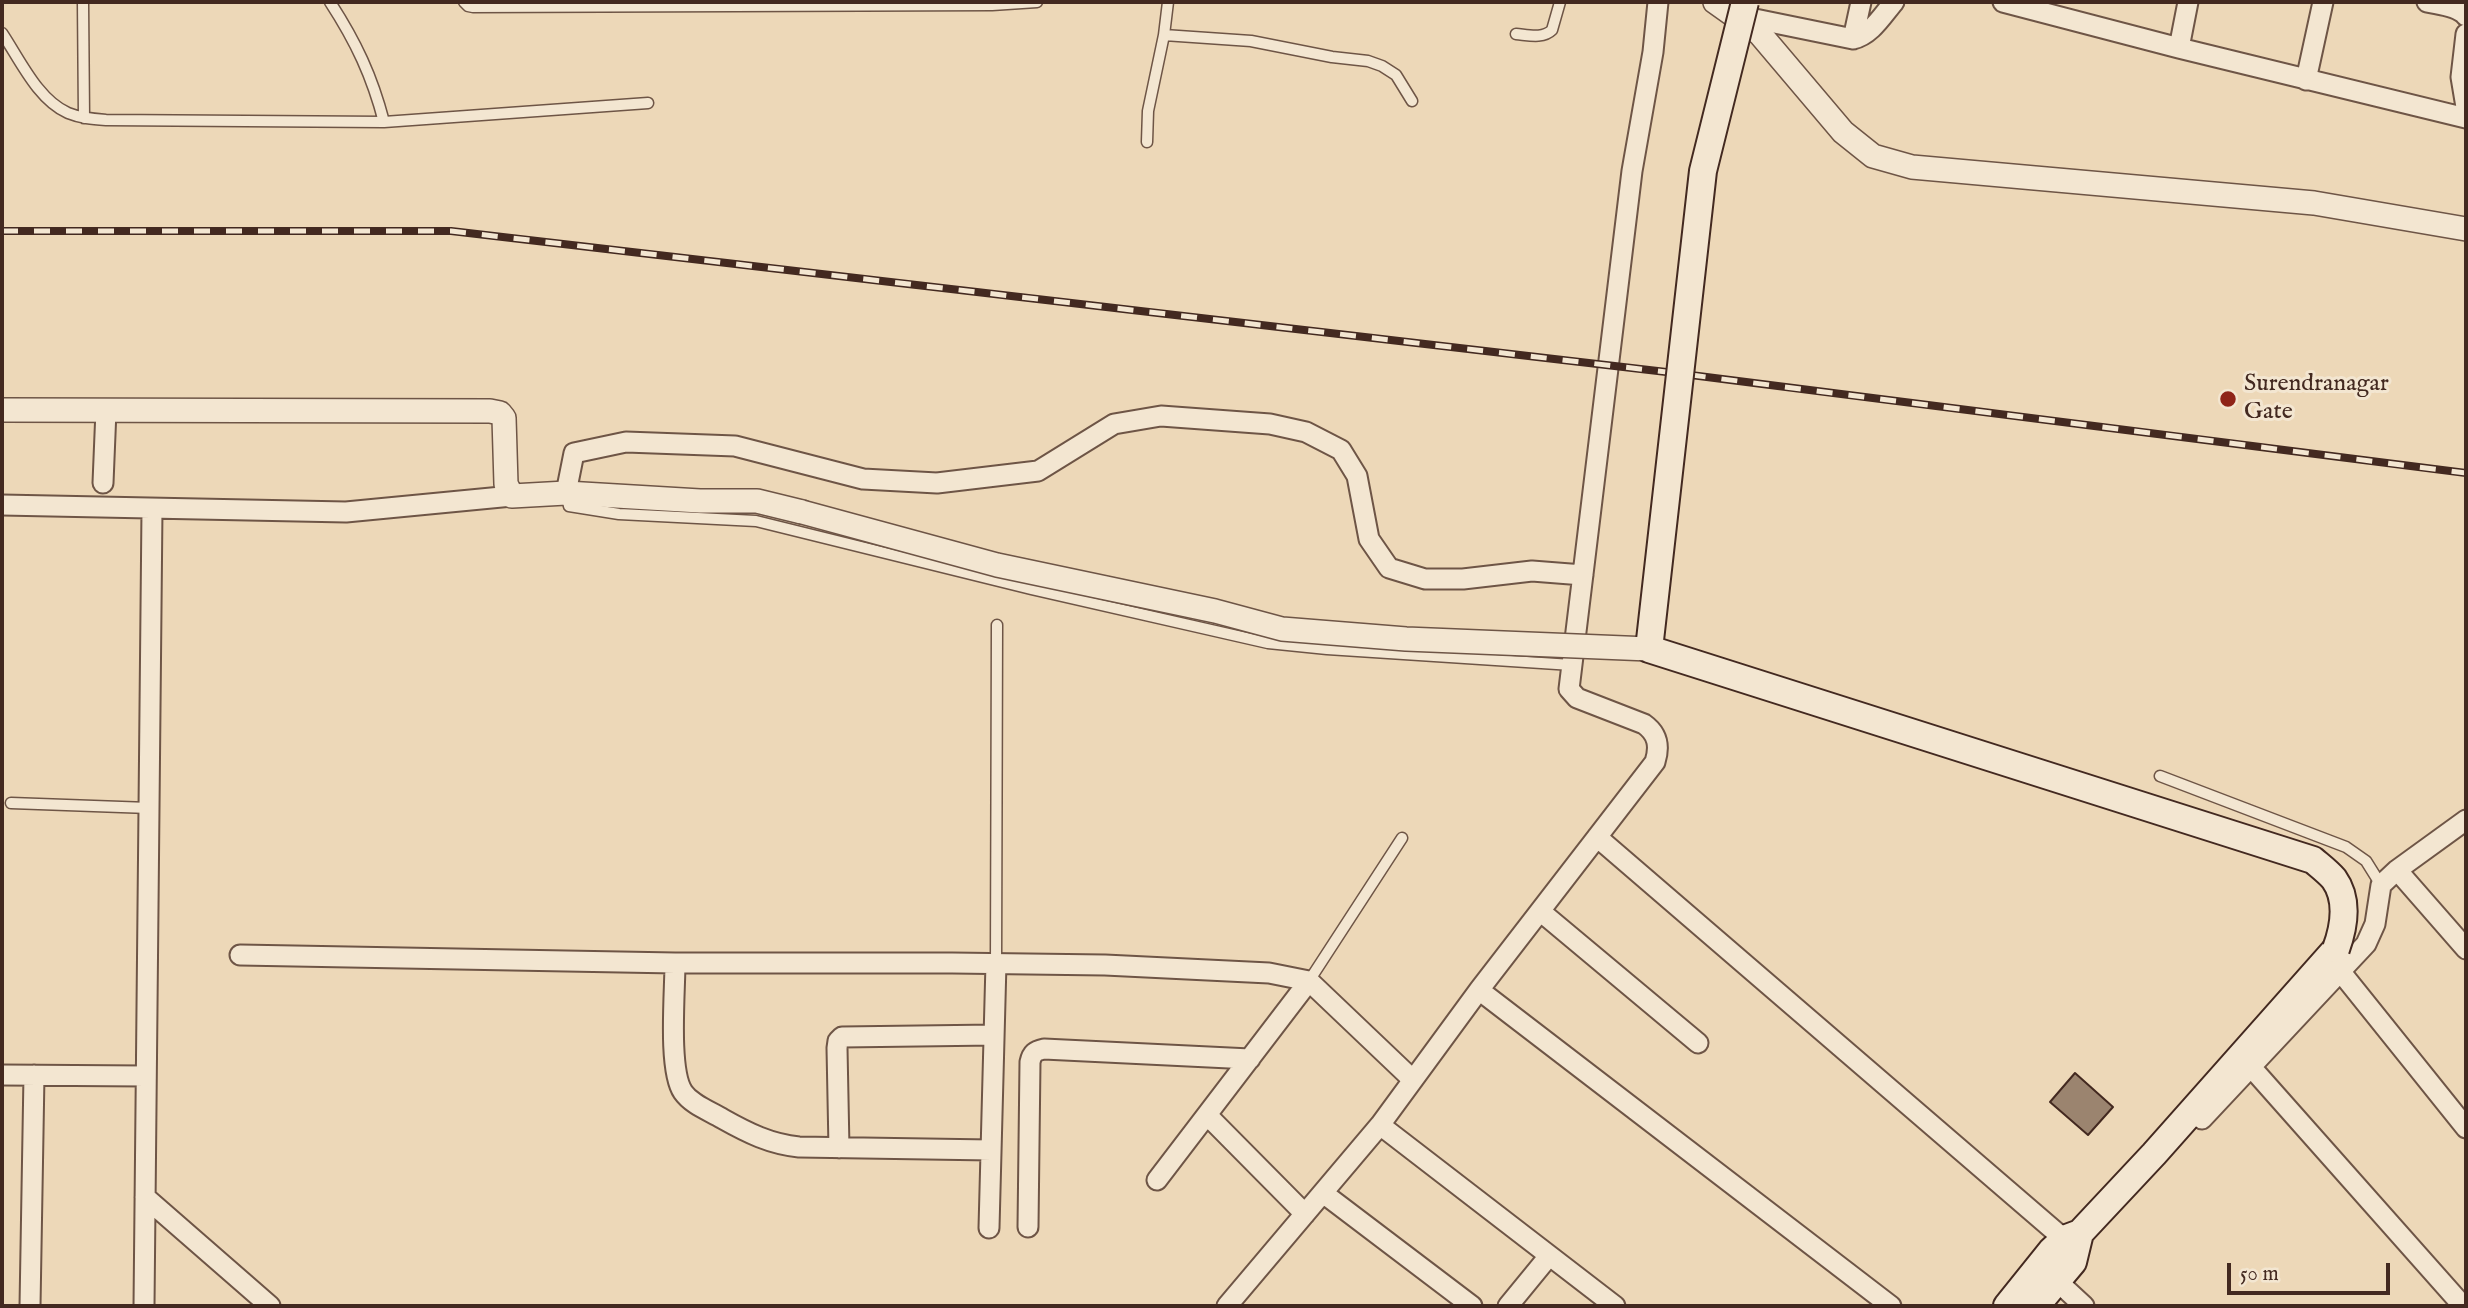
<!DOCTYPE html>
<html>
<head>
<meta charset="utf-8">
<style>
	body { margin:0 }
	#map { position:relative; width:2468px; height:1308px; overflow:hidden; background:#edd8b8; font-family:"IM FELL English",serif }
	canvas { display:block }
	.frame { position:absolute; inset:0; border:4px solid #432920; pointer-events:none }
	.scale { position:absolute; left:2227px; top:1263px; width:163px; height:32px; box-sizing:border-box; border:4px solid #432920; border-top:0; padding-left:9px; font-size:21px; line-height:24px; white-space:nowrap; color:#432920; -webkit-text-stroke:5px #f3e6d1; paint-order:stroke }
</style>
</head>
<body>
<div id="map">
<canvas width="2468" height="1308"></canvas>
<div class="frame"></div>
<div class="scale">50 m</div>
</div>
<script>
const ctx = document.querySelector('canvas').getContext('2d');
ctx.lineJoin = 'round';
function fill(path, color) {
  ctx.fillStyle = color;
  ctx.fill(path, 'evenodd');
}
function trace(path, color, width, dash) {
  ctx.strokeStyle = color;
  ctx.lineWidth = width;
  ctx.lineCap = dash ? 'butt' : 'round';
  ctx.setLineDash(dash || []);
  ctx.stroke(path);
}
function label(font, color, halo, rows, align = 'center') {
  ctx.font = font + ' "IM FELL English",serif';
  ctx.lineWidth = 6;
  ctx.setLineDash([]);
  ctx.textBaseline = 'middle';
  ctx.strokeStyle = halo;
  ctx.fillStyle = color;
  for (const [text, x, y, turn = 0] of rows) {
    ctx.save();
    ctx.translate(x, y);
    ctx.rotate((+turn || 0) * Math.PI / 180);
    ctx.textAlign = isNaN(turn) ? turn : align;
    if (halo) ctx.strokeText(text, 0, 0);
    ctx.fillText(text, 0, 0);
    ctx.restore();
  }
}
const building = new Path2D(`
	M2075,1073L2113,1107L2088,1135L2050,1102Z`);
const service = new Path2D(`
	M83,2L84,118
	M330,2C356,42 372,76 384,122
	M464,2L468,6L473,7L992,5L1037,2
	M2,33C20,60 38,100 68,113C80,118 93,119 106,120L384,122L648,103
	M1516,34C1528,35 1543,39 1552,30L1560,2
	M1164,35L1251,41L1332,57L1368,61L1382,66L1396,75L1412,101
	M1147,142L1148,111L1164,35L1168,2
	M566,493L569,506L619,514L756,521L1031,589L1268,643L1327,649L1572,665
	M2160,776L2346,847L2366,861L2381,885
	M11,803L149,808
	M996,963L997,625
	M1309,981L1402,838`);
const minor = new Path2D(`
	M2003,2L2179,48L2466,118
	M2427,2C2440,5 2458,6 2466,16
	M1755,19L1853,39C1871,35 1882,16 1894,2
	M2466,34L2461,77L2466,107
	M1853,39L1861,2
	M2179,48L2188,2
	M2306,80L2323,2
	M103,483L106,410
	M566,493L574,453L626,442L735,446L863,479L937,483L1038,471L1114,424L1161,416L1270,424L1306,432L1341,450L1357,476L1369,539L1389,568L1425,579H1463L1532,571L1583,575
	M2,505L346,512L512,496
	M1597,837L2064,1239
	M2397,870L2466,949
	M1540,911L1698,1043
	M240,955L675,963H952L1105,965L1269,973L1309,981L1413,1080
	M675,963C675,992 668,1070 683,1092C692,1105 710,1111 723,1119C748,1133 770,1144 799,1147L991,1150
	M2340,971L2466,1128
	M1479,990L1891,1306
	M2251,1067L2463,1306
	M2,1075L146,1076
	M1207,1115L1305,1214
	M2202,1119L2366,944L2375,924L2381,885L2397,870L2466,820
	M1380,1125L1615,1306
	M839,1148L837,1048L838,1041L842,1037L994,1035
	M1157,1180L1309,981
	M1323,1193L1472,1306
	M145,1197L270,1306
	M1028,1227L1030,1062C1032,1053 1035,1051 1044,1049L1250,1059
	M989,1228L996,963
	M2057,1281L2084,1306
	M30,1306L34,1075
	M144,1306L152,509
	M1227,1306L1380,1125L1479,990L1655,762C1660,746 1658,734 1644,724L1577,698L1569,689L1632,171L1653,52L1658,2
	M1508,1306L1549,1256`);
const tertiary = new Path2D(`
	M1715,2L1760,34L1843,132L1873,156L1912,167L2314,203L2466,229
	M2,410L490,411L500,413L504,418L506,484L512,496L566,493L700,501H757L802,512`);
const secondary = new Path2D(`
	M2007,1306L2052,1250L2064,1239L2080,1233L2154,1154L2336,949
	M2036,1306L2073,1262L2080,1233`);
const rail = new Path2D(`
	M2,231H451L1675,373L2466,473`);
const tertiaryBridge = new Path2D(`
	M802,512L997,565L1215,611L1282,629L1406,639L1649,649`);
const secondaryBridge = new Path2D(`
	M1745,2L1703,171L1649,649L2313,860C2320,866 2328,872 2334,879C2349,900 2344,927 2336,949`);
const markers = [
	[2228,399,9,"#8f2418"]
];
const poiNames = [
	["Surendranagar",2244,385],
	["Gate",2244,413]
];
fill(building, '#9b846f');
trace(building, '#432920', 2);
trace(service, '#6e5546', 13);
trace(minor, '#6e5546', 23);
trace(tertiary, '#6e5546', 26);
trace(secondary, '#432920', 30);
trace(service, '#f3e6d1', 10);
trace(minor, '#f3e6d1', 19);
trace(tertiary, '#f3e6d1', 23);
trace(secondary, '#f3e6d1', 26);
trace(rail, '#432920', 8);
trace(rail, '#f3e6d1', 5, [16]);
trace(tertiaryBridge, '#6e5546', 26, []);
trace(secondaryBridge, '#432920', 30, []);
trace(tertiaryBridge, '#f3e6d1', 23);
trace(secondaryBridge, '#f3e6d1', 26);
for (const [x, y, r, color] of markers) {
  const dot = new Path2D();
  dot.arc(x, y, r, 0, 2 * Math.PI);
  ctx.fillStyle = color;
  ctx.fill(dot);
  trace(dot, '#f3e6d1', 2.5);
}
label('24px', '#432920', '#f3e6d1', poiNames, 'left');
</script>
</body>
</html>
